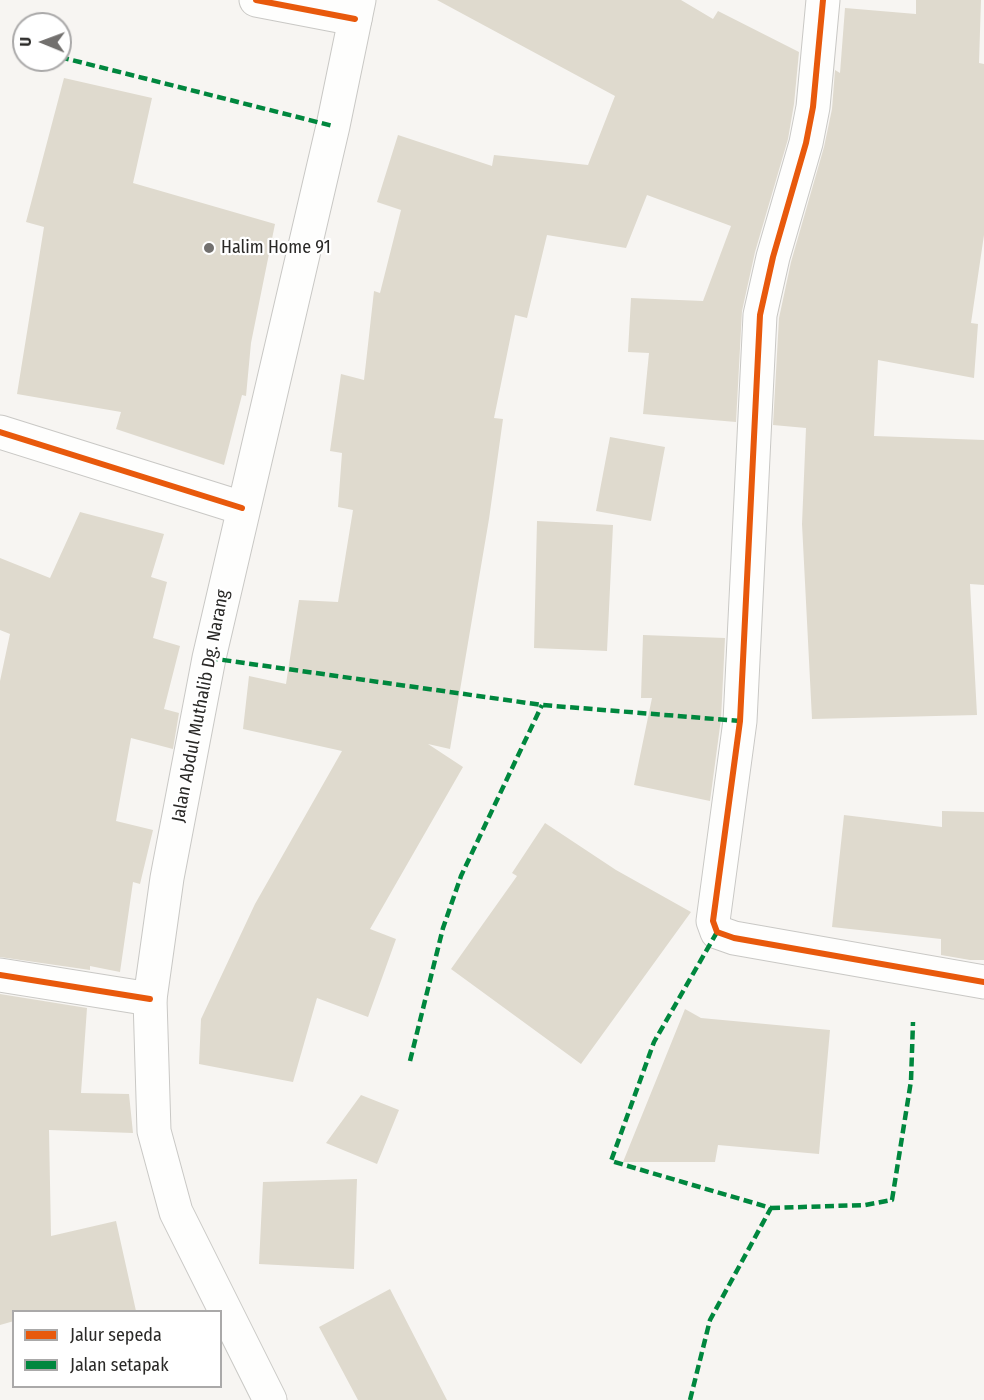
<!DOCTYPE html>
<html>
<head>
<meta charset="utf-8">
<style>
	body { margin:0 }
	#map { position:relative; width:984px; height:1400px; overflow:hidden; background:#f7f5f2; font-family:"Fira Sans Condensed",sans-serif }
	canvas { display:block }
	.legend { position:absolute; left:12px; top:1310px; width:210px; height:78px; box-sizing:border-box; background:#fff; border:2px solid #aaa9a9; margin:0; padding:8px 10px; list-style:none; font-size:18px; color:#2a2927 }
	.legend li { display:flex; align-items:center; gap:12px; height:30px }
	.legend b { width:30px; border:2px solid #aaa9a9 }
	.north { position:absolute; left:12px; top:12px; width:60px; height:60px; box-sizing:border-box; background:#fff; border:2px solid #aaa9a9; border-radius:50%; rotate:271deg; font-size:16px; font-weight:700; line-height:24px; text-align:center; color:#2a2927 }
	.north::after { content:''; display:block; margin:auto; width:21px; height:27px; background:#72706e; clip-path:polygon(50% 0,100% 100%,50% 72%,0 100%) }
</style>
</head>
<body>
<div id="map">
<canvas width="984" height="1400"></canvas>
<ul class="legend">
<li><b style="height:8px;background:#e8590c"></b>Jalur sepeda</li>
<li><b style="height:8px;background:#00873e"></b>Jalan setapak</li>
</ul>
<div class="north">U</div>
</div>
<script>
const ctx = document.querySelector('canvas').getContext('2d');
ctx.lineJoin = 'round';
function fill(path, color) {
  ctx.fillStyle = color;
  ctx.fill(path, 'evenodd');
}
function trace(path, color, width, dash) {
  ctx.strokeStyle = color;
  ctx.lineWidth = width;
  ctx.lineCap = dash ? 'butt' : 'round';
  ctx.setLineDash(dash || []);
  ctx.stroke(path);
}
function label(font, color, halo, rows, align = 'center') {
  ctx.font = font + ' "Fira Sans Condensed",sans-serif';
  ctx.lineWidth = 4.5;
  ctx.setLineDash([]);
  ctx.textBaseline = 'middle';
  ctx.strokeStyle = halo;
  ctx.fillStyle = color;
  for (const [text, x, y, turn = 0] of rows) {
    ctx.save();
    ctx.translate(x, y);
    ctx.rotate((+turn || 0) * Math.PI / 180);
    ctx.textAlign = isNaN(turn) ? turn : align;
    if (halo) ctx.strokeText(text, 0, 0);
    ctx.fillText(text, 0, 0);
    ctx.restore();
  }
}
const building = new Path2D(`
	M437,0H681L713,19L718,11L799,52L794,104L788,139L755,252L742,311L736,422L643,414L649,353L628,352L631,298L703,301L731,226L647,195L626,248L547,235L527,318L515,315L494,418L503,419L489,519L450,749L428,744L463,767L370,929L396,939L368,1017L317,998L293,1082L199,1064L201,1019L255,904L342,751L243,729L249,676L286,684L299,600L338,602L353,510L338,507L342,453L330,451L341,374L364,380L374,291L380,293L401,210L377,202L398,135L492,166L494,155L588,165L615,96Z
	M916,0H981L979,63L984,64V235L971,323L978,324L974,378L878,360L874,436L984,440V585L970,584L977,715L812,719L802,524L806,428L773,425L779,318L791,262L824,147L832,109L835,70L840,73L845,8L916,14Z
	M64,78L152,98L133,183L275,224L251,343L246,396L242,395L224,465L116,429L121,412L17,394L44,227L26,222Z
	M610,437L665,447L651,521L596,511Z
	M80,512L164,534L151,577L167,582L153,638L180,646L164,709L179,713L173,749L131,738L116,821L153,830L140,884L133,882L120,972L90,966V970L0,957V681L10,634L0,630V558L50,578Z
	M537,521L613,525L607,651L534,648Z
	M643,635L725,638L721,719L710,801L634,785L652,698H641Z
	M942,811L984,812V960H970L941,955V939L832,927L844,815L942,827Z
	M545,823L616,870L691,912L581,1064L451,969L517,876L512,873Z
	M0,994L87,1008L81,1093L129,1094L133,1133L49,1130L51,1236L116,1221L136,1311H14V1321L0,1325Z
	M685,1009L701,1018L830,1030L819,1154L718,1145L715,1162H623Z
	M361,1095L399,1110L377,1164L326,1143Z
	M357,1179L354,1269L259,1264L263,1182Z
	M390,1289L447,1400H358L319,1327Z`);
const minor = new Path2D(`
	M256,0L355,19
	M823,0L813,107L806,143L773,257L760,315L740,721L713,921L717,932L734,938L984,982
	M0,432L242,508
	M0,975L150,999`);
const primary = new Path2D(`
	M270,1400L176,1212L154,1131L150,999L167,878L209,658L333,126L359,0`);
const quiet = new Path2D(`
	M60,57L333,126
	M209,658L542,705L740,721
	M410,1061L443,928L461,876L542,705
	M771,1208L865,1205L892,1200L911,1081L913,1022
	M690,1400L710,1320L771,1208L611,1161L654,1042L717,932`);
const cycleway = new Path2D(`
	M256,0L355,19
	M823,0L813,107L806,143L773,257L760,315L740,721L713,921L717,932L734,938L984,982
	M0,432L242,508
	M0,975L150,999`);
const markers = [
	[209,248,6,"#72706e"]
];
const poiNames = [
	["Halim Home 91",221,248]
];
const streetNames = [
	["Jalan Abdul Muthalib Dg. Narang",201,706,-79]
];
fill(building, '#dfdace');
trace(minor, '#c9c8c5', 35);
trace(primary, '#c9c8c5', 35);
trace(minor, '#fefefd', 33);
trace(primary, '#fefefd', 33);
trace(quiet, '#00873e', 4.5, [9, 4.5]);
trace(cycleway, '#e8590c', 6);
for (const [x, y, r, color] of markers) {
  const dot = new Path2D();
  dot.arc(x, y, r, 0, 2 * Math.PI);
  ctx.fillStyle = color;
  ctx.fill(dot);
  trace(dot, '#fff', 2);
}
label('18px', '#2a2927', '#fff', poiNames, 'left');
label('18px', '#2a2927', '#fff', streetNames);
</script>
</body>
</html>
